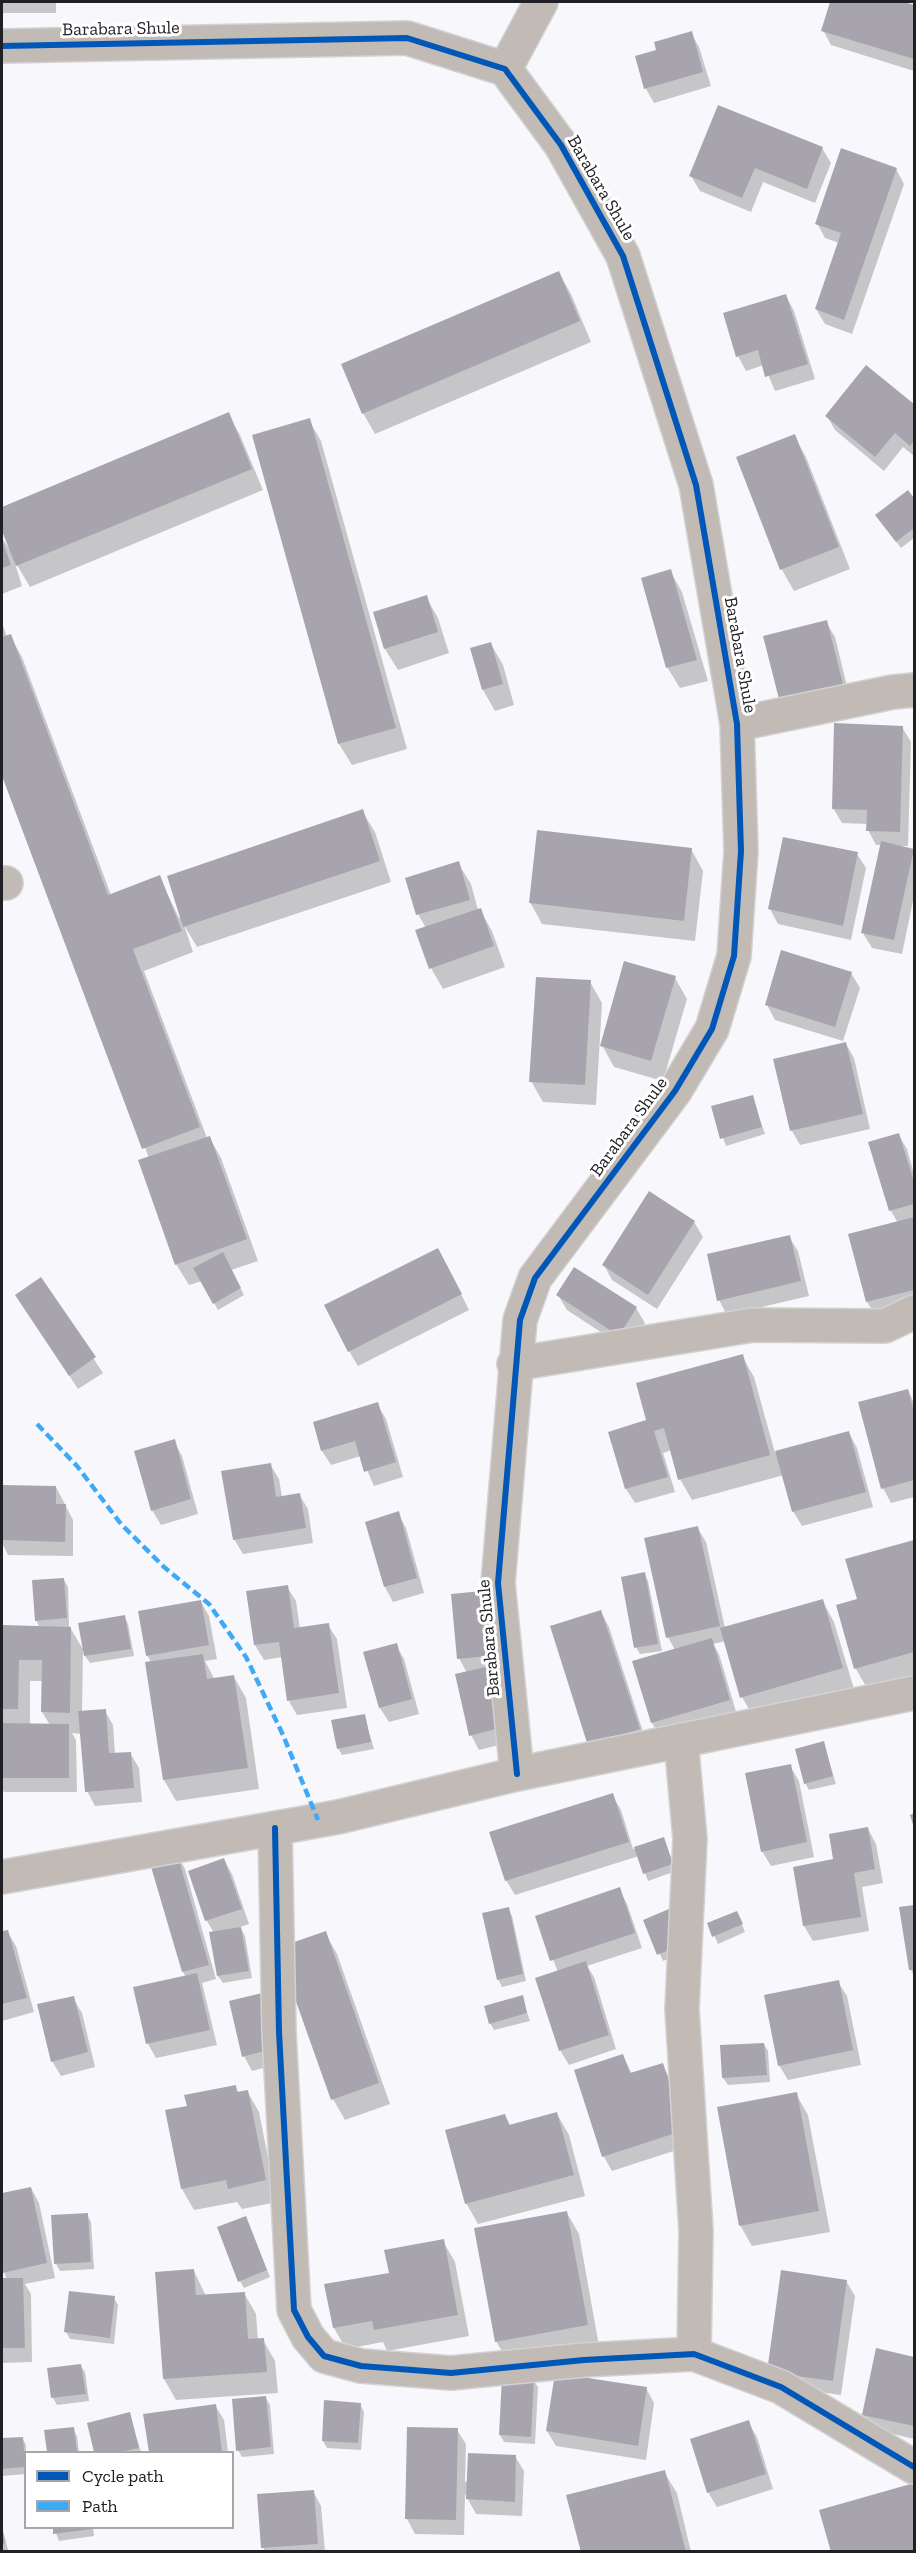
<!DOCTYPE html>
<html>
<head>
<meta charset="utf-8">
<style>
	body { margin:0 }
	#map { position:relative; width:916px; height:2553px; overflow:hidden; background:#f8f8fc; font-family:"Zilla Slab",serif }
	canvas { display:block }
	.frame { position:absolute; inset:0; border:3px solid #202024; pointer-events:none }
	.legend { position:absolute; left:24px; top:2451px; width:210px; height:78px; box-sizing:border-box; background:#fff; border:2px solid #a6a6a7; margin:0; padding:8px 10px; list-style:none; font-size:18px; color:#202024 }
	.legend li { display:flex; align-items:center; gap:12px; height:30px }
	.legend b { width:30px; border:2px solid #a6a6a7 }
</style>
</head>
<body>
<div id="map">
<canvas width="916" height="2553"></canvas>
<div class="frame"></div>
<ul class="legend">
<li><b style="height:8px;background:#0057b8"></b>Cycle path</li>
<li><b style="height:8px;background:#3fa9f5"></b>Path</li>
</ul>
</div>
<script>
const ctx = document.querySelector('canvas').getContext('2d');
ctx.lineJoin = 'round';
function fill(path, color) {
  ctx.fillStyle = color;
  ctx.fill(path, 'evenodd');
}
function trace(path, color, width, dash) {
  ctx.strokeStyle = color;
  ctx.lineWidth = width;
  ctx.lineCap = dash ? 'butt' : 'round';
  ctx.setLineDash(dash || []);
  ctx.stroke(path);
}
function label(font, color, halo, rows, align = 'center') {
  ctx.font = font + ' "Zilla Slab",serif';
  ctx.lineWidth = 6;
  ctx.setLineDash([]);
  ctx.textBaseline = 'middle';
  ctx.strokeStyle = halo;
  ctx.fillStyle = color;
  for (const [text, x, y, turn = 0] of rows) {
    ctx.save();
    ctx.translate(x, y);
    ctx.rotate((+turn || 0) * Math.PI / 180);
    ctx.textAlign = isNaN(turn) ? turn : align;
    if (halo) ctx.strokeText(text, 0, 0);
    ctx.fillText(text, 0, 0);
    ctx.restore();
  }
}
const shadow = new Path2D(`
	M2,2H56V13H2Z
	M831,2H899L914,6V71L831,45L823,30Z
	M691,33L699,47L711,86L654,103L646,89L637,57L658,51Z
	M822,148L831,163L815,203L763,182L751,212L700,191L691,176Z
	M896,169L904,184L852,334L825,324L816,309L839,243L825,238L817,223Z
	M559,273L571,294L591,342L375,434L363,413Z
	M786,296L794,311L815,379L775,391L764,365L746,371L738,356Z
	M866,367L914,406V456L903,447L884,471L835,430L827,416Z
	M228,414L240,435L263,490L30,587L14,560L22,586L2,594V538L11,551L2,527V509Z
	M309,420L321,441L407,749L352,765L339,744Z
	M794,436L806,457L850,569L794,591L782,570L738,458Z
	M908,492L914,500V538L901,548L881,522Z
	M670,571L682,592L708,681L680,688L667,667Z
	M426,597L438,618L449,653L398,670L385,649L374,613Z
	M826,622L835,637L853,711L765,637Z
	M2,623L7,637L10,636L22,657L111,895L159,877L179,918L362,811L375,832L391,882L197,947L184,925L193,952L144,971L207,1138L209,1137L221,1158L258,1261L231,1270L244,1295L218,1310L202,1281L189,1285L176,1264L149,1158L2,771Z
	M491,644L503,665L514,705L495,711L483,690Z
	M902,727L911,742L908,846H899L914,854V896L902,954L872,948L863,933L882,845H876L868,830V824L842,823L833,808Z
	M691,849L703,871L695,941L542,924L530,902Z
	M857,854L866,868L851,940L778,924L770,909Z
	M458,863L471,884L478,910H480L492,931L505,967L443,989L431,968L426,928L418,914Z
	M851,973L860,988L843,1041L775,1020L767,1005Z
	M675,978L687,999L663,1081L614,1067L602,1045Z
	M590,982L602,1003L596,1105L543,1102L531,1081Z
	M846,1044L854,1058L870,1129L800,1145L792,1131Z
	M752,1097L765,1134L726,1146L712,1107Z
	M898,1134L907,1149L914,1174V1306L876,1316L867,1302L898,1223L891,1211L870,1143Z
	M694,1222L703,1237L657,1309L612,1280L604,1265Z
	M789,1237L798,1251L809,1296L727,1315L719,1300Z
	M446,1264L469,1310L358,1366L349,1351Z
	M574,1269L636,1308L645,1323L628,1350L567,1310L558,1295Z
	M41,1279L103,1373L78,1389L17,1296Z
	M742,1356L754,1377L775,1453L849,1433L857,1448L873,1507L802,1526L793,1511L784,1475L692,1500L680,1479L672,1450L663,1453L675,1492L635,1503L626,1489L648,1421Z
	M908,1390L914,1403V1497L891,1503L883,1488Z
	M377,1404L386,1419L403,1477L374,1486L361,1456L331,1465L322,1451L314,1423Z
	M174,1441L182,1456L198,1514L161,1525L152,1510Z
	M270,1464L279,1479L282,1497L299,1494L308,1509L313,1543L243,1554L234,1539Z
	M2,1486L56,1487L73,1520V1556L8,1555L2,1543Z
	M398,1513L406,1528L424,1593L393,1602L385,1587L367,1523Z
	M697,1527L706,1542L725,1628L822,1600L834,1622L854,1689L754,1718L742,1697L725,1641L713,1644L719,1654L737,1715L661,1737L652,1723L634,1662L675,1650L668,1637Z
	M914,1541V1677L868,1690L856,1669L838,1606L859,1600L847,1560Z
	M644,1574L648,1581L662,1651L640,1654L636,1647Z
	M64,1580L68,1587L69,1626L83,1649L82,1712L105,1711L113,1725L115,1754L130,1753L139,1768L142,1802L95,1806L87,1791L82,1734L72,1733L76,1740L77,1792H4L2,1788V1627L40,1628L36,1620ZM30,1681H43L42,1712L50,1725H30Z
	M287,1587L296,1601L300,1629L328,1625L337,1639L347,1708L297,1715L289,1701L283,1657L264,1660L255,1645Z
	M481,1592L490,1607L511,1742L479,1750L471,1735L467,1673L459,1658Z
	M201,1602L209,1616L217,1659L205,1661L215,1680L234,1677L246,1698L259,1789L176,1801L164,1780L151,1662L147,1655Z
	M601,1612L609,1627L647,1744L598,1760Z
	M124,1616L128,1624L134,1656L90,1663L85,1656L80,1624Z
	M396,1645L404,1659L419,1714L389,1722L380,1708Z
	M364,1715L374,1749L342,1755L338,1748Z
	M823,1742L836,1784L809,1790L805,1783Z
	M790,1766L799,1781L814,1857L771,1866L762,1851Z
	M612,1795L621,1810L633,1849L663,1839L676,1871L648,1881L639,1856L515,1895L506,1880Z
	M868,1829L876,1844L883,1883L862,1887L869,1931L813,1941L804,1926L795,1868L835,1861Z
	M177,1854L185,1869L216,1979L202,1983L217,2045L156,2058L148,2044L135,1988L186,1977L183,1972Z
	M224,1860L232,1874L249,1924L240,1927L245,1936L252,1978L223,1983L218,1976L211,1934L214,1933L207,1921L190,1872Z
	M619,1889L627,1904L642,1948L587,1966L594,1977L616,2049L569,2065L560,2050L558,1972L536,1917Z
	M914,1906V1976L911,1970L901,1909Z
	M508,1909L512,1916L526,1981L502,1987L498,1979Z
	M740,1920L745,1932L718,1944L709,1924Z
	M645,1921L686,1952L663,1961Z
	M7,1931L16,1946L34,2012L2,2021V1933Z
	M325,1933L337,1954L390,2104L345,2120L333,2099Z
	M838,1982L847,1996L861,2065L788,2080L779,2065Z
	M261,1994L283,2063L252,2071L244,2056Z
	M522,1997L530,2021L494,2030L490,2023Z
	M73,1998L82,2013L95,2067L61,2076L52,2061Z
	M764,2044L768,2051L770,2082L728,2085L723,2078Z
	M623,2056L632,2074L662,2064L670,2079L692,2145L612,2171L604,2157L576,2071Z
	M235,2086L239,2093L247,2091L259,2112L277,2202L242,2209L237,2202L194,2210L182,2189L167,2111L188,2107Z
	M796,2094L808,2115L830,2232L752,2246L740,2225Z
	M557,2114L569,2135L585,2196L478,2224L466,2203L505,2116L511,2126Z
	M31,2188L39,2203L55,2278L25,2284L31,2294L32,2362L2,2363V2280H7L2,2267V2194Z
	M567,2213L579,2234L599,2346L508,2362L496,2341Z
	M87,2215L91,2222L94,2269L60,2271L56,2264Z
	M249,2225L270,2277L244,2288L240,2281Z
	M443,2241L455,2262L469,2336L387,2351L383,2342L346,2349L334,2328L326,2285L390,2274Z
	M194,2271L206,2296L244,2293L256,2314L258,2340H263L275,2361L278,2393L176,2400L164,2379Z
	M846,2281L855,2296L841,2395L777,2386Z
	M114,2298L118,2305L114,2344L70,2339L66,2332Z
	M877,2350L914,2358V2439L872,2429L863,2415Z
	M80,2365L85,2372L89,2401L57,2405L53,2398L49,2370Z
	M533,2380L538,2387L535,2444L504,2442L500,2435Z
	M646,2388L654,2403L646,2460L556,2446L547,2431Z
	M266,2398L270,2405L274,2454L242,2457L238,2450Z
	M360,2404L364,2412L361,2450L327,2448L323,2441Z
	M215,2405L224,2420L228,2452H150L145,2415Z
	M129,2414L141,2452H96L89,2424Z
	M748,2422L757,2437L773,2489L717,2507L708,2492Z
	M73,2429L77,2436L79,2452H48L46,2432Z
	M457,2430L466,2444L465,2482L515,2456L524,2471L522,2516L476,2514L465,2494L464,2535L415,2534L407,2519Z
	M22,2438L26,2445V2474L2,2476V2440Z
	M664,2472L677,2493L691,2552H583Z
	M914,2484V2552H833L821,2511Z
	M313,2491L321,2506L325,2552H265L263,2547Z
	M2,2526L8,2550L2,2551Z
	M54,2528H93L94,2536L59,2541Z`);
const building = new Path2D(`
	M830,2H904L914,5V59L821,31Z
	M692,31L703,72L644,89L635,56L656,50L654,42Z
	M718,105L823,147L807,189L755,168L742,198L689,176Z
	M841,148L897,168L844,320L815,309L841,233L815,224Z
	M559,271L580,321L362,414L341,364Z
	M786,294L808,364L765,377L758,350L736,357L723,313Z
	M866,365L914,404V441L910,446L895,433L875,457L825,416Z
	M229,412L252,469L16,566L2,531V507Z
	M310,418L396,728L338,744L252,435Z
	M795,434L839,547L780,570L736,457Z
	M908,490L914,498V528L896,542L875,515Z
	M2,540L11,565L2,568Z
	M671,569L697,660L666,668L641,578Z
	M427,595L438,632L384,649L373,612Z
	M827,620L846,696L782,711L763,636Z
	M11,634L108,895L160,875L182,931L133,949L200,1127L142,1149L2,776V637Z
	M491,642L503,684L482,690L470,648Z
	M834,723L903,726L900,832L866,831L867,810L832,809Z
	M363,809L380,861L183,927L167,876Z
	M537,830L692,848L684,921L529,903Z
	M783,837L858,852L843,926L768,909Z
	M881,841L914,849L894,940L861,933Z
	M459,861L470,900L416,915L405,878Z
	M481,908L494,946L429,969L415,930Z
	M781,950L852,972L835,1027L765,1005Z
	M624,961L676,976L651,1061L600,1046Z
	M536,977L591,980L585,1085L529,1082Z
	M846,1042L863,1114L790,1131L773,1059Z
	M753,1095L762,1127L720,1139L711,1106Z
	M899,1133L914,1182V1204L889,1211L868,1142Z
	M210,1136L247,1239L175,1265L138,1160Z
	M649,1191L695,1221L648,1295L602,1265Z
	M914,1217V1290L866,1302L848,1234Z
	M790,1235L801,1281L717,1301L707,1254Z
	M438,1248L462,1294L348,1352L324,1305Z
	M223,1252L241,1288L213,1304L193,1268Z
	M574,1267L637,1307L619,1336L556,1295Z
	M41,1277L96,1357L69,1376L15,1295Z
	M743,1354L770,1455L678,1480L664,1428L654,1431L668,1477L625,1489L608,1432L646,1420L636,1383Z
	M908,1389L914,1412V1480L881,1489L858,1402Z
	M378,1402L396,1462L364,1472L355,1441L321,1451L313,1422Z
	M849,1431L866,1492L792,1512L775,1451Z
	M175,1439L191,1499L151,1511L134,1451Z
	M271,1463L276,1497L300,1493L306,1528L233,1540L221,1471Z
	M2,1485L56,1486V1504H66L65,1542L2,1540Z
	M399,1511L417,1578L384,1587L365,1522Z
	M698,1526L720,1626L666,1638L644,1538Z
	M914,1540V1652L854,1669L836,1605L857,1599L845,1559Z
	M645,1572L658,1644L634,1648L621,1577Z
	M64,1578L67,1618L35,1621L32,1580Z
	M288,1585L294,1628L329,1623L339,1693L287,1701L279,1642L254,1645L246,1591Z
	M482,1591L488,1656L457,1659L451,1594Z
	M823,1599L843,1668L740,1698L720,1628Z
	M201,1600L209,1645L146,1656L138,1611Z
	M601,1610L640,1729L588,1746L550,1626Z
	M125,1615L131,1649L84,1656L78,1623Z
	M2,1625L71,1627L70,1713L41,1712L42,1660H19L18,1709H2Z
	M712,1638L730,1700L651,1723L632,1661Z
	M397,1643L412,1699L379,1708L363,1652Z
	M203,1654L207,1679L234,1675L248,1768L163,1780L145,1662Z
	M490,1666L504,1727L469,1736L455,1674Z
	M106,1709L109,1753L131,1752L134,1788L85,1792L78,1711Z
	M365,1714L371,1742L337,1749L331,1720Z
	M2,1723L69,1724V1778H2Z
	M824,1741L833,1776L804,1784L795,1749Z
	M791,1764L807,1842L761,1852L745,1773Z
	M613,1793L629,1842L505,1881L489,1832Z
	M914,1813V1828L910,1815Z
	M868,1827L875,1869L854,1873L861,1917L803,1926L793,1867L833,1859L829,1834Z
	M664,1837L673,1864L643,1874L634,1847Z
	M177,1853L209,1965L182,1972L149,1860Z
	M224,1858L242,1909L205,1921L188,1871Z
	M620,1887L635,1933L550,1961L535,1916Z
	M914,1905V1970H909L899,1907Z
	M509,1907L523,1974L497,1980L482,1913Z
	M669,1909L684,1944L657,1955L643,1920Z
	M737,1911L743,1924L712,1937L707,1923Z
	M241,1927L249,1971L217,1976L209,1932Z
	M8,1930L27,1998L2,2004V1931Z
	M326,1931L379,2083L331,2100L277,1948Z
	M586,1961L609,2035L559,2051L535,1978Z
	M197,1973L210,2030L146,2044L133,1987Z
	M839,1980L853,2050L778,2066L764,1995Z
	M262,1993L275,2048L242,2057L229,2001Z
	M523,1995L527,2013L489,2024L484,2006Z
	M74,1996L88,2052L51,2062L37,2004Z
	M764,2043L767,2075L722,2078L720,2045Z
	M623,2054L630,2073L663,2063L685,2130L602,2157L574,2070Z
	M236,2085L237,2092L248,2090L266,2180L228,2189L226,2180L181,2189L165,2110L187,2106L184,2095Z
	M797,2092L819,2211L739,2226L717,2107Z
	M557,2112L574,2175L465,2204L445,2130L505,2114L509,2125Z
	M31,2187L47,2263L2,2273V2193Z
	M567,2211L588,2325L495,2342L474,2228Z
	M88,2213L91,2262L54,2264L51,2215Z
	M246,2216L267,2270L238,2282L217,2227Z
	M444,2239L458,2315L374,2330L372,2321L333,2328L324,2284L389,2273L384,2250Z
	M194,2269L196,2295L245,2292L248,2339L264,2338L267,2372L163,2379L155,2272Z
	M781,2270L847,2280L833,2381L767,2372Z
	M2,2278H23L25,2348H2Z
	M69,2291L115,2296L110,2338L64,2332Z
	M876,2348L914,2357V2426L862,2415Z
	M81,2364L86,2394L51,2398L47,2368Z
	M555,2373L647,2387L638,2446L546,2431Z
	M502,2377L534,2379L531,2437L499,2435Z
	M266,2396L271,2447L236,2451L232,2399Z
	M324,2400L361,2403L358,2443L322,2441Z
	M216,2404L222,2452H149L143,2414Z
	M130,2412L139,2448L120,2452H94L87,2423Z
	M749,2420L766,2474L707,2493L690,2439Z
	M74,2427L77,2452H47L44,2430Z
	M407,2427L458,2428L456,2520L405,2519Z
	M23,2437L25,2467L2,2469V2438Z
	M468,2453L516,2455L515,2502L466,2499Z
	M665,2470L686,2552H581L566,2495Z
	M914,2483V2552H831L819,2510Z
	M314,2490L318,2544L261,2548L257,2494Z
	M2,2528L5,2543L2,2544Z
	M53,2528H93V2529L53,2534Z`);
const minor = new Path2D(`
	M2,46L407,38L505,69L561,145L623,256L696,485L737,724L741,851L734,956L712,1029L675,1091L535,1278L520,1320L498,1583L517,1774
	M505,69L541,2
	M737,724L893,692L914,690
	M2,883H6
	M514,1364L753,1325L885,1326L914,1312
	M681,1740L690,1839L682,2009L696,2231L694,2354
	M275,1828L279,2032L294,2310L308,2337L324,2356L361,2366L451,2373L584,2360L694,2354L781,2387L914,2467
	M2,1877L338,1817L517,1774L914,1693`);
const quiet = new Path2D(`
	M37,1424L77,1466L121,1524L164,1567L209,1604L246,1657L283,1735L318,1820`);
const cycleway = new Path2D(`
	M2,46L407,38L505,69L561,145L623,256L696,485L737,724L741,851L734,956L712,1029L675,1091L535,1278L520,1320L498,1583L517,1774
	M275,1828L279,2032L294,2310L308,2337L324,2356L361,2366L451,2373L584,2360L694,2354L781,2387L914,2467`);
const streetNames = [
	["Barabara Shule",121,29,-1],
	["Barabara Shule",601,188,60],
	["Barabara Shule",740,655,80],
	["Barabara Shule",629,1127,-54],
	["Barabara Shule",489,1638,-95]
];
fill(shadow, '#0003');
fill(building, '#a8a4ae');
trace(minor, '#d2d2d4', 36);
trace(minor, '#c1bab5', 33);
trace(quiet, '#3fa9f5', 4.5, [9, 4.5]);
trace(cycleway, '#0057b8', 6);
label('18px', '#202024', '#fff', streetNames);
</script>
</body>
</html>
